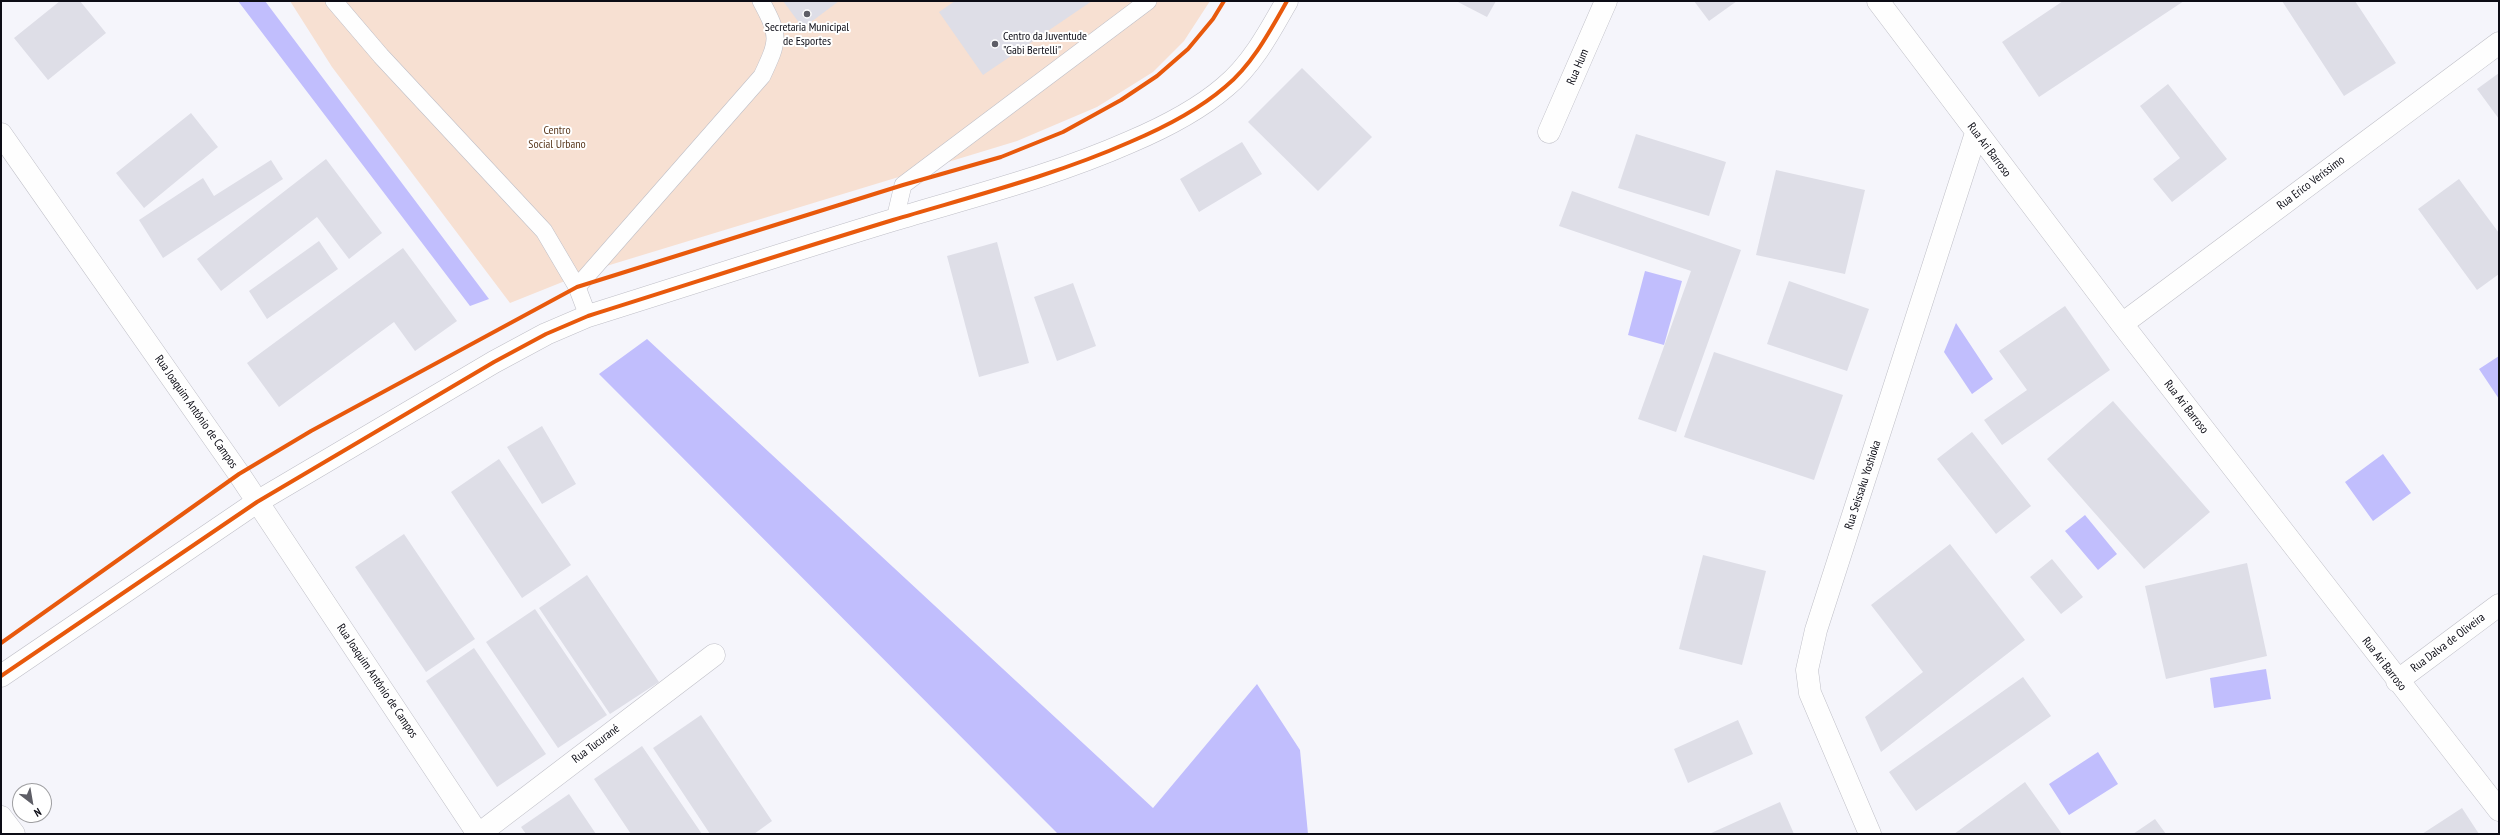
<!DOCTYPE html>
<html>
<head>
<meta charset="utf-8">
<style>
	body { margin:0 }
	#map { position:relative; width:2500px; height:835px; overflow:hidden; background:#f5f5fb; font-family:"PT Sans Narrow",sans-serif }
	canvas { display:block }
	.frame { position:absolute; inset:0; border:2px solid #0c0c15; pointer-events:none }
	.north { position:absolute; left:12px; top:783px; width:40px; height:40px; box-sizing:border-box; background:#fff; border:1px solid #9e9ea1; border-radius:50%; rotate:149deg; font-size:11px; font-weight:700; line-height:16px; text-align:center; color:#0c0c15 }
	.north::after { content:''; display:block; margin:auto; width:14px; height:18px; background:#5e5e66; clip-path:polygon(50% 0,100% 100%,50% 72%,0 100%) }
</style>
</head>
<body>
<div id="map">
<canvas width="2500" height="835"></canvas>
<div class="frame"></div>
<div class="north">N</div>
</div>
<script>
const ctx = document.querySelector('canvas').getContext('2d');
ctx.lineJoin = 'round';
function fill(path, color) {
  ctx.fillStyle = color;
  ctx.fill(path, 'evenodd');
}
function trace(path, color, width, dash) {
  ctx.strokeStyle = color;
  ctx.lineWidth = width;
  ctx.lineCap = dash ? 'butt' : 'round';
  ctx.setLineDash(dash || []);
  ctx.stroke(path);
}
function label(font, color, halo, rows, align = 'center') {
  ctx.font = font + ' "PT Sans Narrow",sans-serif';
  ctx.lineWidth = 4;
  ctx.setLineDash([]);
  ctx.textBaseline = 'middle';
  ctx.strokeStyle = halo;
  ctx.fillStyle = color;
  for (const [text, x, y, turn = 0] of rows) {
    ctx.save();
    ctx.translate(x, y);
    ctx.rotate((+turn || 0) * Math.PI / 180);
    ctx.textAlign = isNaN(turn) ? turn : align;
    if (halo) ctx.strokeText(text, 0, 0);
    ctx.fillText(text, 0, 0);
    ctx.restore();
  }
}
const green = new Path2D(`
	M290,1H1210L1184,41L1153,72L1097,107L1017,141L590,271L510,303L332,67Z`);
const water = new Path2D(`
	M238,1H265L489,299L470,306Z
	M1645,271L1682,281L1664,345L1628,335Z
	M1956,323L1993,379L1972,394L1944,352Z
	M647,339L1153,808L1257,684L1300,750L1308,834H1058L599,374Z
	M2499,356V399L2479,369Z
	M2383,454L2411,493L2373,521L2345,482Z
	M2085,515L2117,554L2098,570L2065,531Z
	M2266,669L2271,699L2214,708L2210,678Z
	M2098,752L2118,784L2069,815L2049,784Z`);
const building = new Path2D(`
	M60,1H80L106,33L48,80L14,38Z
	M783,1H839L803,28Z
	M955,1H1092L983,75L939,12Z
	M1456,1H1496L1487,17Z
	M1694,1H1737L1709,21Z
	M2063,1H2184L2039,97L2002,42Z
	M2282,1H2355L2396,63L2344,96Z
	M1302,68L1372,137L1318,191L1248,122Z
	M2499,73V119L2477,89Z
	M2168,84L2227,159L2172,202L2153,179L2180,158L2140,106Z
	M191,113L218,147L144,208L116,173Z
	M1636,134L1726,162L1709,216L1618,188Z
	M1242,142L1262,174L1199,212L1180,179Z
	M326,159L382,233L349,259L317,217L221,291L197,259Z
	M271,160L283,179L163,258L139,220L203,178L214,196Z
	M1776,170L1865,190L1845,274L1756,255Z
	M2459,179L2499,233V274L2477,290L2418,209Z
	M1572,191L1741,250L1676,432L1638,419L1691,271L1559,226Z
	M319,241L338,269L267,319L249,291Z
	M997,242L1029,363L979,377L947,256Z
	M403,248L457,321L415,351L394,322L279,407L247,363Z
	M1789,281L1869,309L1847,371L1767,344Z
	M1073,283L1096,346L1057,361L1034,297Z
	M2065,306L2110,370L2002,445L1984,420L2027,390L1999,351Z
	M1714,352L1843,395L1814,480L1684,437Z
	M2113,401L2210,512L2144,569L2047,459Z
	M542,426L576,484L542,504L507,447Z
	M1972,432L2031,506L1996,534L1937,459Z
	M499,459L571,565L522,598L451,492Z
	M404,534L475,639L426,672L355,567Z
	M1950,544L2025,640L1881,752L1865,717L1923,672L1871,605Z
	M1703,555L1766,571L1742,665L1679,649Z
	M2052,559L2083,597L2061,614L2030,577Z
	M2247,563L2267,656L2166,679L2145,586Z
	M587,575L659,682L610,714L539,608Z
	M535,609L607,715L558,748L486,642Z
	M474,648L546,754L497,787L426,681Z
	M2023,677L2051,716L1916,811L1889,772Z
	M701,715L772,821L754,834H710L653,748Z
	M1738,720L1753,754L1688,783L1674,749Z
	M642,746L702,834H631L594,779Z
	M2025,782L2062,834H1954Z
	M569,794L596,834H526L521,827Z
	M1780,802L1794,834H1709Z
	M2462,808L2479,834H2422Z
	M2155,819L2166,834H2133Z`);
const service = new Path2D(`
	M334,1L381,56L544,231L577,287L588,316
	M895,219L903,185L1148,1
	M577,287L762,76C779,40 780,36 761,1`);
const minor = new Path2D(`
	M1878,1L2122,324L2499,810
	M1549,132L1606,1
	M1,134L239,474L478,834
	M2122,324L2499,43
	M1,676L257,502L494,362L546,334L588,316C690,284 791,251 893,220C973,196 1053,176 1130,142C1163,128 1197,111 1225,87C1252,65 1270,31 1287,1
	M2397,681L2499,605
	M1,817L14,834
	M479,834L714,655
	M1870,834L1810,693L1807,670L1816,630L1976,133`);
const cycleway = new Path2D(`
	M1,643L239,474L311,431L577,287L903,185L1001,157L1063,132L1121,100L1157,76L1188,49L1213,19L1224,1
	M1,676L257,502L494,362L546,334L588,316C690,284 791,251 893,220C973,196 1053,176 1130,142C1163,128 1197,111 1225,87C1252,65 1270,31 1287,1`);
const markers = [
	[807,14,4,"#5e5e66"],
	[995,44,4,"#5e5e66"]
];
const poiNames = [
	["Secretaria Municipal",807,28],
	["de Esportes",807,42],
	["Centro da Juventude",1003,37,"left"],
	["\"Gabi Bertelli\"",1003,51,"left"]
];
const streetNames = [
	["Rua Hum",1578,67,-67],
	["Rua Ari Barroso",1989,150,53],
	["Rua Erico Veríssimo",2311,183,-37],
	["Rua Ari Barroso",2186,407,52],
	["Rua Joaquim Antônio de Campos",196,412,55],
	["Rua Seissaku Yoshioka",1863,485,-72],
	["Rua Dalva de Oliveira",2448,643,-37],
	["Rua Ari Barroso",2384,664,52],
	["Rua Joaquim Antônio de Campos",377,681,56],
	["Rua Tucurané",596,744,-37]
];
const parkNames = [
	["Centro",557,131],
	["Social Urbano",557,145]
];
fill(green, '#f7e0d2');
fill(water, '#c1befd');
fill(building, '#dedee7');
trace(service, '#bfbfc7', 18);
trace(minor, '#bfbfc7', 23);
trace(service, '#fefefe', 17);
trace(minor, '#fefefe', 22);
trace(cycleway, '#e8590c', 4);
for (const [x, y, r, color] of markers) {
  const dot = new Path2D();
  dot.arc(x, y, r, 0, 2 * Math.PI);
  ctx.fillStyle = color;
  ctx.fill(dot);
  trace(dot, '#fff', 1.5);
}
label('12px', '#0c0c15', '#fff', poiNames);
label('12px', '#0c0c15', '#fff', streetNames);
label('12px', '#5a391e', '#fff', parkNames);
</script>
</body>
</html>
